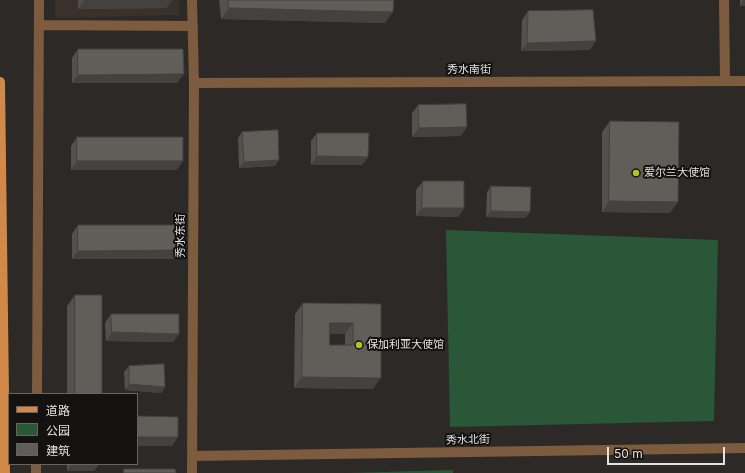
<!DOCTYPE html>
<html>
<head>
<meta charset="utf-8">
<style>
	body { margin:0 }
	#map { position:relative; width:745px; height:473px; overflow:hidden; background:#2d2926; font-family:Inter,"Noto Sans SC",sans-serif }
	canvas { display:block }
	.legend { position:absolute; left:8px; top:393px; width:130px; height:72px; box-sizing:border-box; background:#141211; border:1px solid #676564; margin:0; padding:5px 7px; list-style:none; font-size:12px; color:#e4e2e0 }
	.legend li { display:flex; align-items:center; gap:8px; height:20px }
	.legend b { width:20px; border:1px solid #676564 }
	.scale { position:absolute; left:607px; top:447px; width:118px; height:18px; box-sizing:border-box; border:2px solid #e4e2e0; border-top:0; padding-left:5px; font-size:12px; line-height:14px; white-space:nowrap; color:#e4e2e0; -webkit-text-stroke:3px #141211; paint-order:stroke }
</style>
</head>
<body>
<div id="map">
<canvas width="745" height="473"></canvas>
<ul class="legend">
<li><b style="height:5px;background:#d08949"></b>道路</li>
<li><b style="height:11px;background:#295737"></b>公园</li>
<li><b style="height:11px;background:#615d59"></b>建筑</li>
</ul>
<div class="scale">50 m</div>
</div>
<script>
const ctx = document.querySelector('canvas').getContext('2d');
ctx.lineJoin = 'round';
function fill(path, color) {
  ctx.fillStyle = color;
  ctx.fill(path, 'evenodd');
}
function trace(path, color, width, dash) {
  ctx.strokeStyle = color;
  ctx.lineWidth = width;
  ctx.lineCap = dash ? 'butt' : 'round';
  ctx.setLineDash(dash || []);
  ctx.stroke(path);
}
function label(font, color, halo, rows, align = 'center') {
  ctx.font = font + ' Inter,"Noto Sans SC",sans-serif';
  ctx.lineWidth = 4;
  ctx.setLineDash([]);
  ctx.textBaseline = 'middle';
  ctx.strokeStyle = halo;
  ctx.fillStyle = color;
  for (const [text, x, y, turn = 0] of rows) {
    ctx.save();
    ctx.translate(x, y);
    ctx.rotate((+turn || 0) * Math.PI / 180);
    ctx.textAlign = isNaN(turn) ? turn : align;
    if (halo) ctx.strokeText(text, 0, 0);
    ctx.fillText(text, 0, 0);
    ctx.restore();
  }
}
const built = new Path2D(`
	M55,0H179V15L55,18Z`);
const green = new Path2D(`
	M446,230L718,240L714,421L450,427Z
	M453,470V473H346Z`);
const minor = new Path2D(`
	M724,0L725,81
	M39,25L193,26
	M194,83L745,81
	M37,394L39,0
	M192,456L745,448
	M36,473V464
	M192,473L194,83L192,0`);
const major = new Path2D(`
	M0,82L5,473`);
const wall = new Path2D(`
	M78,0H172L166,8L78,9Z
	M219,0H394L385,23L221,19Z
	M740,0H745V6H740Z
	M528,11L590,50L521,51L522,20Z
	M78,49L177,83H72V58Z
	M418,105L461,136L412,137V113Z
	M610,121L670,213L602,212V132Z
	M242,132L275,166L239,168L238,138Z
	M317,133L368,157L362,165H311V141Z
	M77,137L177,170H71V146Z
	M423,181L464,208L458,217L416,216V190Z
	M491,186L530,212L525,218L486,217L487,192Z
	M78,225L176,259H72V234Z
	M75,295L102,394H67V306Z
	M303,303L381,304L373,389L294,388L295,314ZM330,334H345V345H330Z
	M111,314L179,334L173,342L106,341L105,323Z
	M129,366L165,387L161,393L125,390L124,372Z
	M67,464H99L94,471H67Z`);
const shadedWall = new Path2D(`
	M84,0H172L166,8L78,9Z
	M744,0H745V6H740Z
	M229,8L393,12L385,23L221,19Z
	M596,41L590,50L521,51L527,43Z
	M184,74L177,83H72L78,75Z
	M467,127L461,136L412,137L419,128Z
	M317,156L368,157L362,165H311Z
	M279,160L275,166L239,168L244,162Z
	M77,161H183L177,170H71Z
	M609,201L678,202L670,213L602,212Z
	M422,208H464L458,217L416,216Z
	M491,211L530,212L525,218L486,217Z
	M183,250L176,259H72L78,251Z
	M330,323H353L345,334H322Z
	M112,332L179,334L173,342L106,341Z
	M302,377L381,378L373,389L294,388Z
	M129,384L165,387L161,393L125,390Z
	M137,437H178L172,446H137Z
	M72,464H99L94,471H67Z`);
const building = new Path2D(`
	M228,0H394L393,12L229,8Z
	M593,10L596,41L527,43L528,11Z
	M78,49H183L184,74L78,75Z
	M466,104L467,127L419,128L418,105Z
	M610,121L679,122L678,202L609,201Z
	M278,130L279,160L244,162L242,132Z
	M317,133H369L368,157L317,156Z
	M77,137H183V161H77Z
	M423,181H464V208H422Z
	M491,186L531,187L530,212L491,211Z
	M78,225H182L183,250L78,251Z
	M75,295H102V394H75Z
	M303,303L381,304V378L302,377ZM330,323H353V345H330Z
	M111,314H179V334L112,332Z
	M164,364L165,387L129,384V366Z
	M137,416L178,417V437H137Z
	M124,469H175L176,473H124Z`);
const markers = [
	[636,173,4,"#a6c822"],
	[359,345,4,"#a6c822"]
];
const streetNames = [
	["秀水南街",469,70],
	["秀水东街",181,236,-90],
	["秀水北街",468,440,-1]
];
const poiNames = [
	["爱尔兰大使馆",644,173],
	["保加利亚大使馆",367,345]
];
fill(built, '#3a312a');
fill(green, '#295737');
trace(minor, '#7d5b3e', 10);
trace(major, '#d08949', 10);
fill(wall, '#53504d');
fill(shadedWall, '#44413e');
fill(building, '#615d59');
trace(building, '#44413e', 1);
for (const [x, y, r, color] of markers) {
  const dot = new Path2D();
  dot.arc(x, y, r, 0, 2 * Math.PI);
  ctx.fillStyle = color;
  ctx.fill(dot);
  trace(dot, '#141211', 1.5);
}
label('11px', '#e4e2e0', '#141211', streetNames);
label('11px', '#e4e2e0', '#141211', poiNames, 'left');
</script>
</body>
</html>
